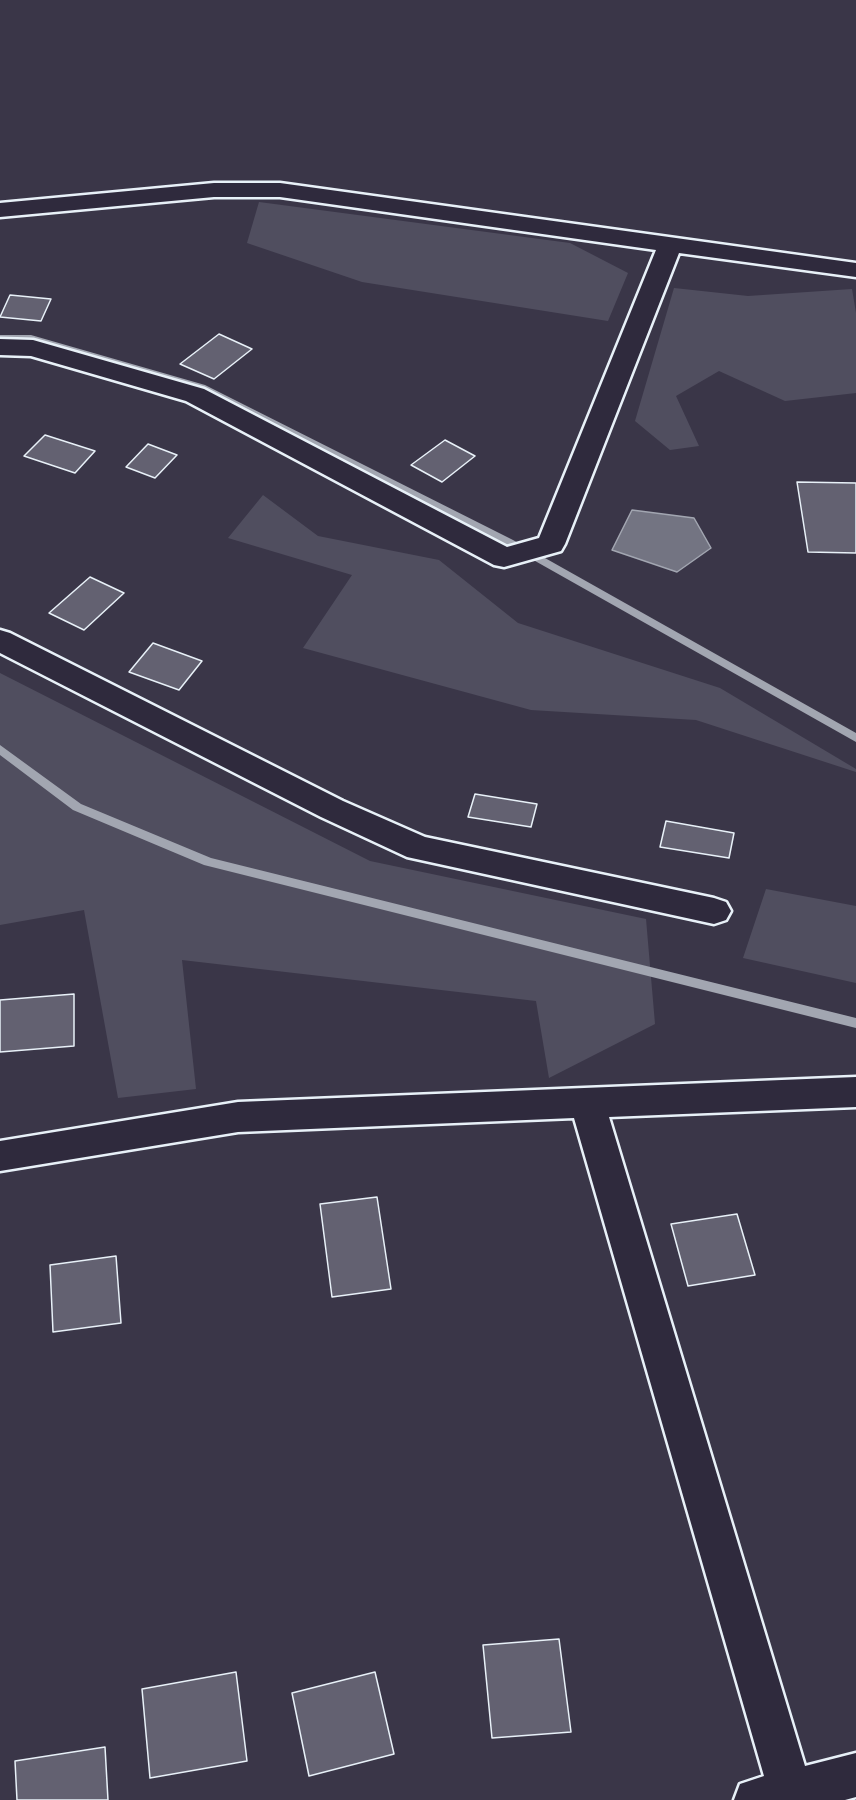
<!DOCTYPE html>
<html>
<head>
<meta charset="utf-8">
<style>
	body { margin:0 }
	canvas { display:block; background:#3a3648 }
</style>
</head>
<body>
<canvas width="856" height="1800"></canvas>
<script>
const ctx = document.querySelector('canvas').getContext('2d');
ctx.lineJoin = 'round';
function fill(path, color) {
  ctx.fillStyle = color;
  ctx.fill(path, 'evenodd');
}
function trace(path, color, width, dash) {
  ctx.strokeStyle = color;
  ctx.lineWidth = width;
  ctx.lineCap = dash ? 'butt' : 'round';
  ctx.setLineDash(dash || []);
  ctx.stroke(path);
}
const green = new Path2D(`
	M259,202L570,243L628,273L608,321L362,282L247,243Z
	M674,288L748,296L852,289L856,313V393L785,401L719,371L676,396L699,446L670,450L635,421Z
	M263,495L318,536L439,560L518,623L720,688L856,769V772L696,720L531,710L303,648L352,575L228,538Z
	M0,673L370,861L646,919L655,1024L549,1078L536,1001L182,960L196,1089L118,1098L84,910L0,925Z
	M766,889L856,906V983L743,958Z`);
const water = new Path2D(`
	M632,510L694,518L711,548L677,572L612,550Z`);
const stream = new Path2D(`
	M0,335H31L205,385L513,540L856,733V742L505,544L199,389L31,341H0Z
	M0,745L81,804L211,858L856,1018V1028L204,865L73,810L0,755Z`);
const building = new Path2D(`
	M10,295L51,299L41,321L0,317Z
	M219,334L252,349L214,379L180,364Z
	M45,435L95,451L75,473L24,456Z
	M445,440L475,456L442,482L411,465Z
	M148,444L177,455L155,478L126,467Z
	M797,482L856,483V553L808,552Z
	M90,577L124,593L84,630L49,613Z
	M153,643L202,661L179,690L129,672Z
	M475,794L537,804L531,827L468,817Z
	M666,821L734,833L729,858L660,847Z
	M74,994V1046L0,1052V1000Z
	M377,1197L391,1289L332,1297L320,1204Z
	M737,1214L755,1275L688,1286L671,1224Z
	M116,1256L121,1323L53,1332L50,1265Z
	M559,1639L571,1732L492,1738L483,1645Z
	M236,1672L247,1761L150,1778L142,1689Z
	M375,1672L394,1754L309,1776L292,1693Z
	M105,1747L108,1800H17L15,1761Z`);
const minor = new Path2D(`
	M214,183H280L856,263V277L679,253L565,544L561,551L504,567L494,565L186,401L31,356L0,355V339L33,340L204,389L507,547L539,538L656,250L280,197H214L0,217V203Z
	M0,630L10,633L343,801L425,837L714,898L726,902L731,911L726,920L714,924L407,857L321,817L0,653Z
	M856,1077V1107L609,1117L805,1766L856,1753V1797L845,1800H734L740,1784L764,1776L574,1118L238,1132L0,1171V1141L238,1102Z`);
fill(green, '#504e5f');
fill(water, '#737482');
trace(water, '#a2a6b1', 1.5);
fill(stream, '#a2a6b1');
fill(building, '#636171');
trace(building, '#e8f1f8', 1.5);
trace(minor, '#e8f1f8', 5);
fill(minor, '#2f2a3d');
</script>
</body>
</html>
